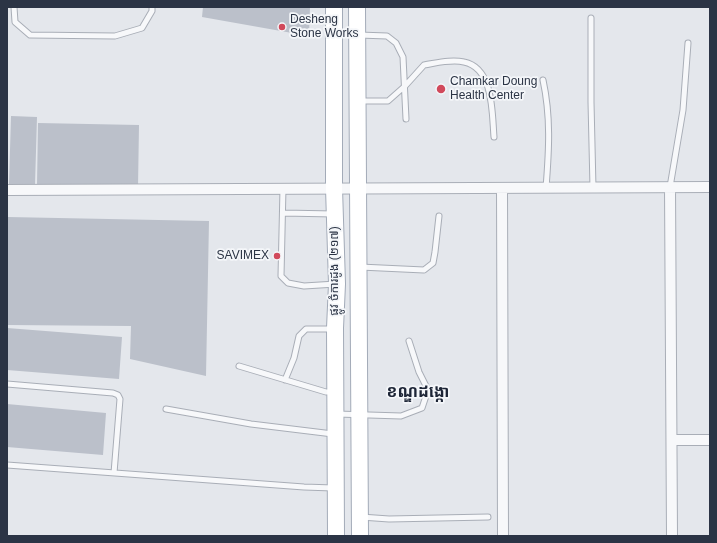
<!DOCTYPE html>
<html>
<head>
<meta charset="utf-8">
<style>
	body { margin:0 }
	#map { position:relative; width:717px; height:543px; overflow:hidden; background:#e4e7ec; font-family:Helvetica,sans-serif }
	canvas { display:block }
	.frame { position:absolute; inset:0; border:8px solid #2b3445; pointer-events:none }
</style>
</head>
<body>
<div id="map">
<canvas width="717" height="543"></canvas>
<div class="frame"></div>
</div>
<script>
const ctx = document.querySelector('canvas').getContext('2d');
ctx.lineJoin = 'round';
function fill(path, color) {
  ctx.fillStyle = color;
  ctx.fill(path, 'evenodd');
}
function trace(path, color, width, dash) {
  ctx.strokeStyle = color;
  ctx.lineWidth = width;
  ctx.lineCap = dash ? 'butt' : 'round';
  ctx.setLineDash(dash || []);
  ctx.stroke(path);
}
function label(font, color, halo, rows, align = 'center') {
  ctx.font = font + ' Helvetica,"Noto Sans Khmer",sans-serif';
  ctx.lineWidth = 3.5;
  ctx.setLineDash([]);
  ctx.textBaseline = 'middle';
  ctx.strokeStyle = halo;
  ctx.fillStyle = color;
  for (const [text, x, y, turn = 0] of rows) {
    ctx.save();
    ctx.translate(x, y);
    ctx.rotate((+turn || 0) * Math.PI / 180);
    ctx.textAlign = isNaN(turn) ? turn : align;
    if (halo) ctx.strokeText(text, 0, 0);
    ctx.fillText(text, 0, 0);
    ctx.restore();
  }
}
const building = new Path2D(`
	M203,7H310L309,36L202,17Z
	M11,116L37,117L35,185L9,184Z
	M38,123L139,125L138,187L37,185Z
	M8,217L209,221L206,376L130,359L131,326L7,325Z
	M7,328L122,337L119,379L7,370Z
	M7,404L106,413L103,455L7,447Z`);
const service = new Path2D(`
	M14,7L15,22L30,35L115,36L142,28L152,11V7
	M591,18V102L593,188
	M359,35L387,36L396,43L403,57L406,119
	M543,80C551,117 549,150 546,188
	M360,101H388L405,86L424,65C437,63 451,59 464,62C494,68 492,114 494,137
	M670,187L683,110L688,43
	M283,188L281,276L288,283L304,286L336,284
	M283,213L334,214
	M360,267L424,270L433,263L435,252L439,216
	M239,366L326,392H334
	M285,380L294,358L299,336L306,329H332
	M7,384L113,393L118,395L120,399L114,473
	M166,409L251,424L333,434
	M337,414L401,416L422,408L428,390L419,372L409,341
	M7,465L304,487L333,488
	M361,517L389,519L488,517`);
const minor = new Path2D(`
	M670,187L672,536
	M502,188L503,536
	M7,190L710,187
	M672,440H710`);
const primary = new Path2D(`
	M334,7V188L337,284L335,328L336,536
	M357,7L360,536`);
const markers = [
	[282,27,4,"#d1495b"],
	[441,89,5,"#d1495b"],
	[277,256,4,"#d1495b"]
];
const poiNames = [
	["Desheng",290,20],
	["Stone Works",290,34],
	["Chamkar Doung",450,82],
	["Health Center",450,96],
	["SAVIMEX",269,256,"right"]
];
const streetNames = [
	["ផ្លូវ ចំការដូង (២១៧)",335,271,-90]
];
const districtNames = [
	["ខណ្ឌដង្កោ",418,393]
];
fill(building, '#bbc0ca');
trace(service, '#a9aeb7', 7);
trace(minor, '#a9aeb7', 12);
trace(primary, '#a3abb8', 18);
trace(service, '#f7f8fa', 5);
trace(minor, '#f7f8fa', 10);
trace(primary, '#fff', 16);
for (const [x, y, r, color] of markers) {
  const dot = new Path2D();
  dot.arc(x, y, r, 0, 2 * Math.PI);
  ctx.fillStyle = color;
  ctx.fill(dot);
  trace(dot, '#f4f6f9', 1.5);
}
label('12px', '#2b3445', '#f4f6f9', poiNames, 'left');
label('12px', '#2b3445', '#f4f6f9', streetNames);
label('bold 16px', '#1d2536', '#f4f6f9', districtNames);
</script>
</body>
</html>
